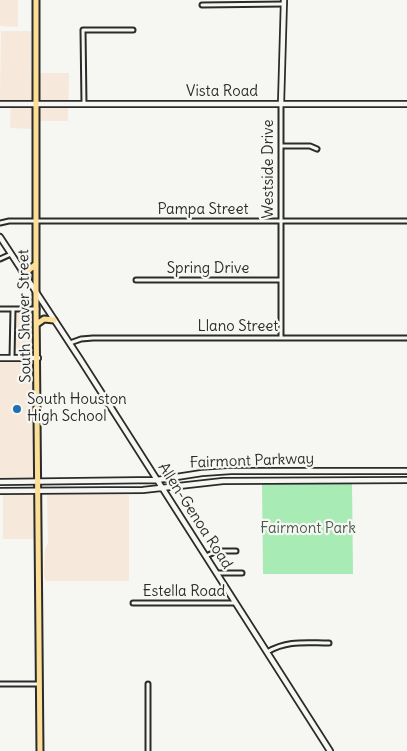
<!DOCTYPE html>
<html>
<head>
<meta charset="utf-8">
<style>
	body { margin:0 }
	canvas { display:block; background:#f6f6f2 }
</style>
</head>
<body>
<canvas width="407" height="751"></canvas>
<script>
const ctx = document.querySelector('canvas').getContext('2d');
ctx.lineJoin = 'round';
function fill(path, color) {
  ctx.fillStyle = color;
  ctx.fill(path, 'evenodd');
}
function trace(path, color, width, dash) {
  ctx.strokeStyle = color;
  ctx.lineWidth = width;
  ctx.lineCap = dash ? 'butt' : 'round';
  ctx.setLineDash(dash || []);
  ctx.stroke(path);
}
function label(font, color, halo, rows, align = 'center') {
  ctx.font = font + ' Delius,sans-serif';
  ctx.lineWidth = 4.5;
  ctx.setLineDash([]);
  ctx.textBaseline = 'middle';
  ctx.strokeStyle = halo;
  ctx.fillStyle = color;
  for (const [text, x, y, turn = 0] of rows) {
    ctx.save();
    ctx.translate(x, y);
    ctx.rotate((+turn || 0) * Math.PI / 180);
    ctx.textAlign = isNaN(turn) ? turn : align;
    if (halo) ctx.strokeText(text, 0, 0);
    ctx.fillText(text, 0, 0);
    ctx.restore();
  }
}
const built = new Path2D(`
	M0,0H18V27L0,26Z
	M1,31H31V73H69L68,121H32L31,129L10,128L11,101H0Z
	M14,310H33L34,357H13Z
	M0,360H35L33,477L29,480H0Z
	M3,494L33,495L34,539H3Z
	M47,495H129V581H46L44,575L45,550L48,543Z`);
const green = new Path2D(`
	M352,482L353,574H263L262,484Z`);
const street = new Path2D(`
	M202,5L284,4
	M84,104L83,30H133
	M281,146H310L317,149
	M0,223L9,221H407
	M0,259L11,254
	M136,280H281
	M0,309H37
	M281,338V104
	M70,343L81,339L93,338H407
	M12,358L13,309
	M206,556L217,551H236
	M217,573H242
	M133,603H235
	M267,652C288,640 305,643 329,643
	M0,684H39
	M148,751V684`);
const secondary = new Path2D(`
	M0,104H407
	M281,104L284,0
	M0,237L80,359L330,751
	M0,358H38
	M0,482L157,480L202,473L231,471H407
	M0,491L143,490L223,481L407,480`);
const primary = new Path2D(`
	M36,0V303L40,751
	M22,270H29L36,264
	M37,324L44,319L54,320`);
const markers = [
	[17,409,5,"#1f6fb2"]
];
const streetNames = [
	["Vista Road",222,92],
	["Westside Drive",269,169,-90],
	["Pampa Street",203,210],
	["Spring Drive",208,269],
	["South Shaver Street",25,316,-91],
	["Llano Street",238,327],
	["Fairmont Parkway",252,461,-2],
	["Allen-Genoa Road",195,516,57],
	["Estella Road",184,592]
];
const poiNames = [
	["South Houston",27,400],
	["High School",27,417]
];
const parkNames = [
	["Fairmont Park",308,529]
];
fill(built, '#f6e8db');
fill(green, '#a9ebb5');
trace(street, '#2b2b2b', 7);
trace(secondary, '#2b2b2b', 8);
trace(primary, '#2b2b2b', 9);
trace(street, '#f6f6f2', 3);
trace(secondary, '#f6f6f2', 4.5);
trace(primary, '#fcde96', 5);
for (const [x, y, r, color] of markers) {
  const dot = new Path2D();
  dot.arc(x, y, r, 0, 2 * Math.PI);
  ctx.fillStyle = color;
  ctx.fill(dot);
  trace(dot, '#f6f6f2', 2);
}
label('15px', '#2b2b2b', '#f6f6f2', streetNames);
label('15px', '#2b2b2b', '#f6f6f2', poiNames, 'left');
label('15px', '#4a5b4e', '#f6f6f2', parkNames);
</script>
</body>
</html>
